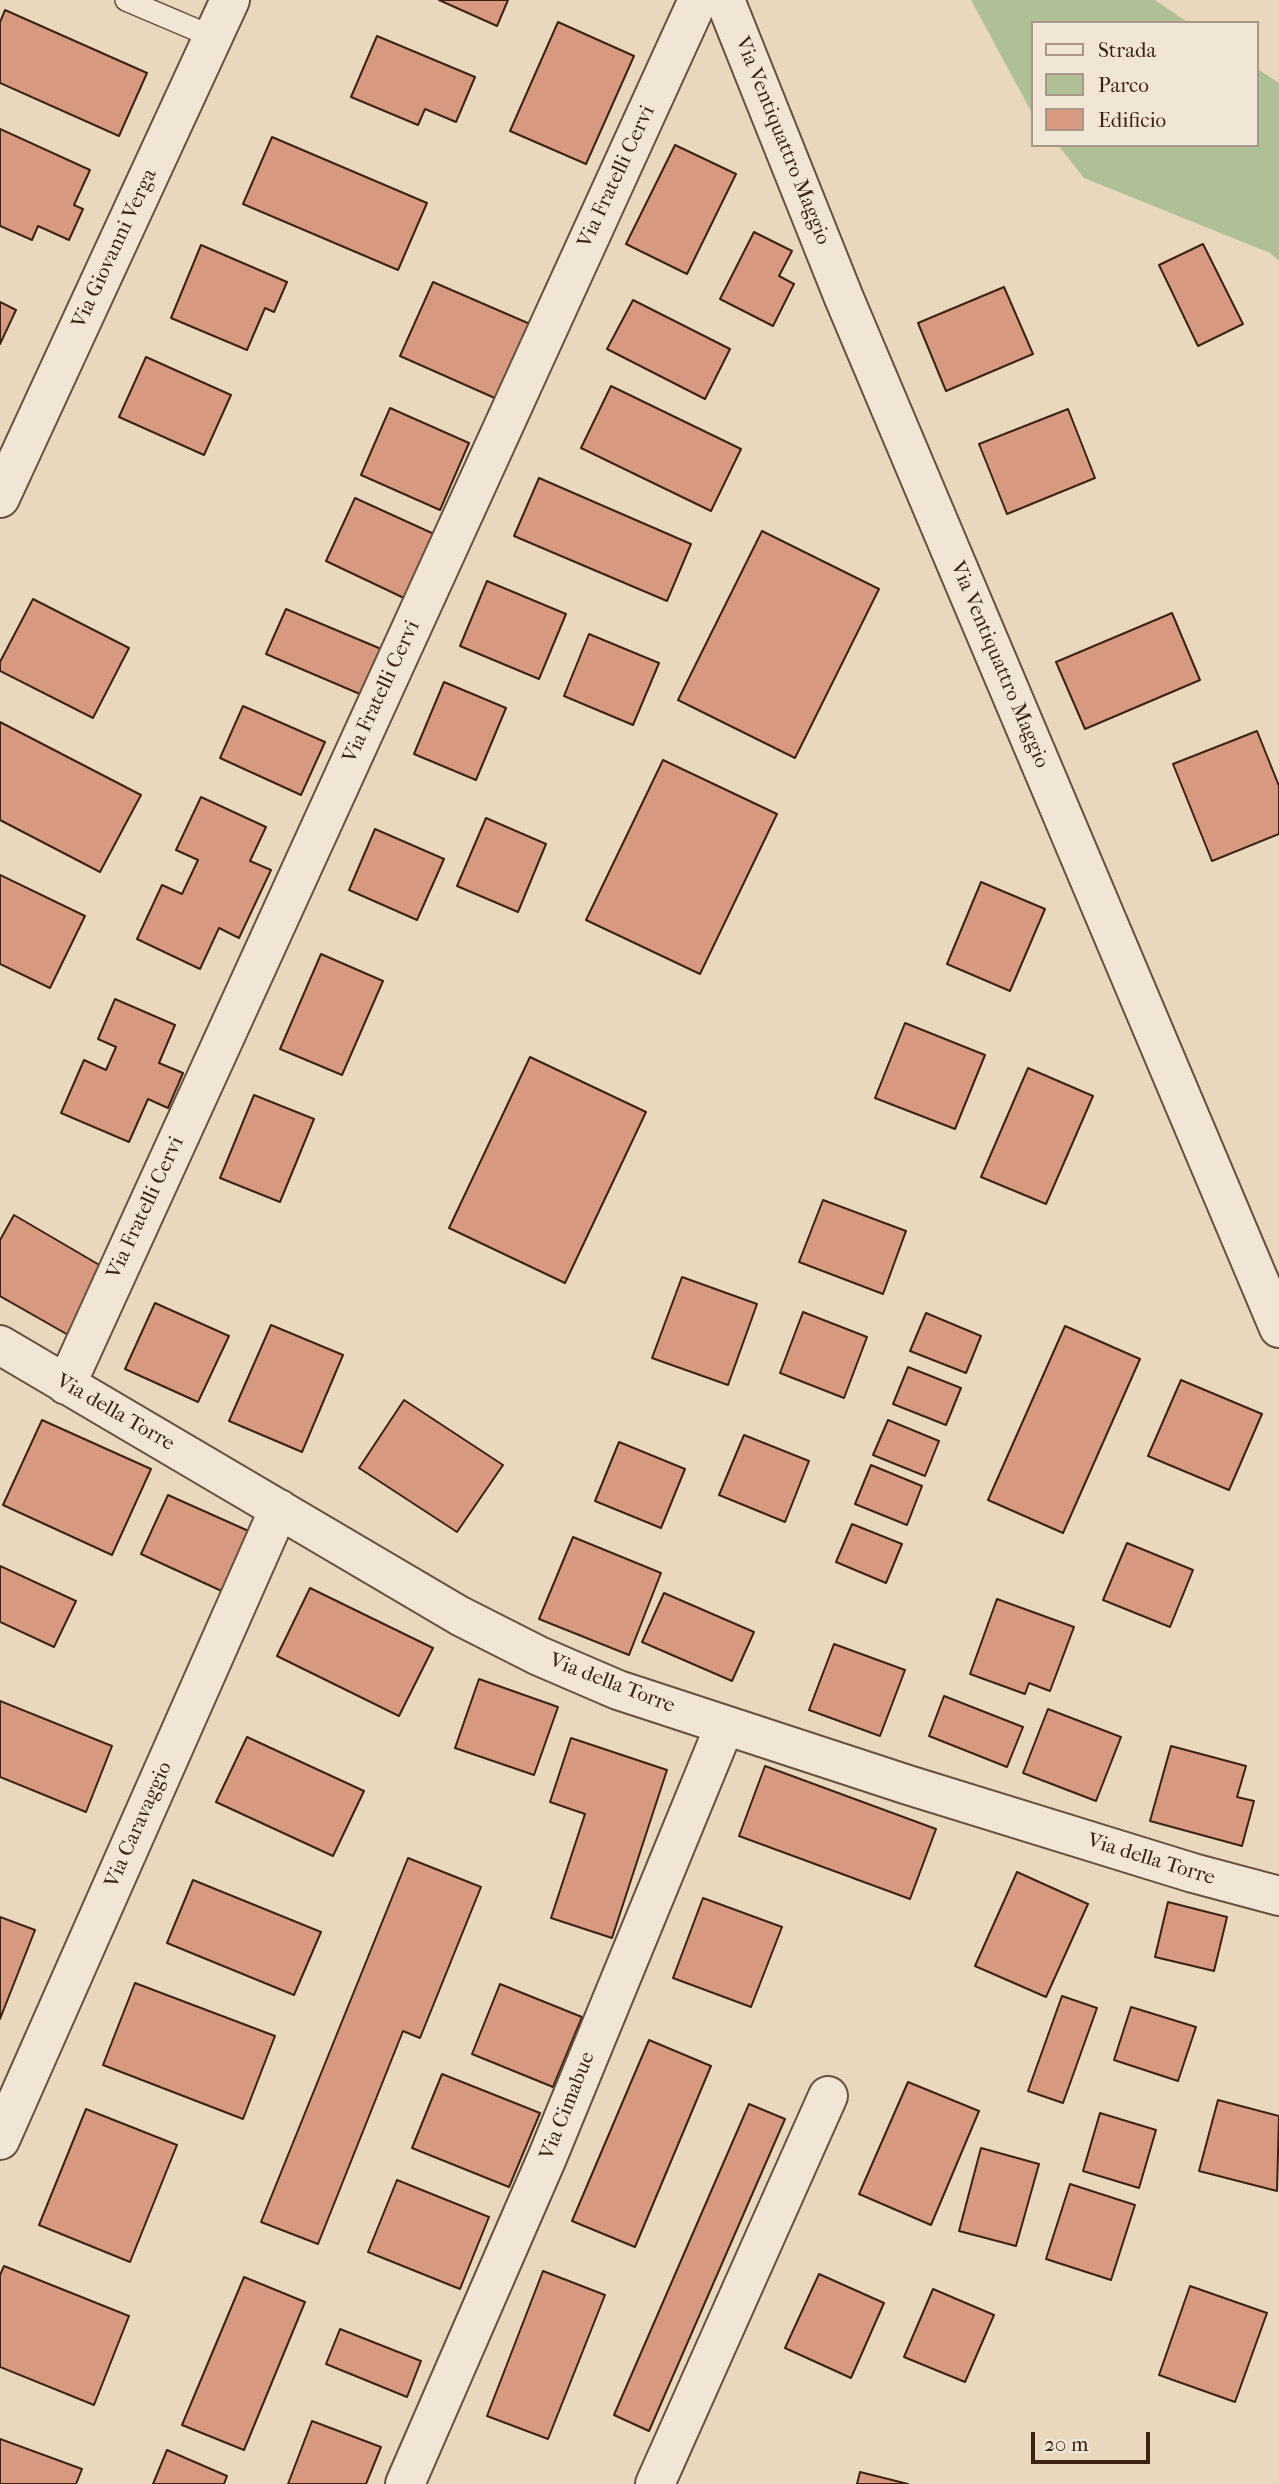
<!DOCTYPE html>
<html>
<head>
<meta charset="utf-8">
<style>
	body { margin:0 }
	#map { position:relative; width:1279px; height:2484px; overflow:hidden; background:#e9d8be; font-family:"IM FELL French Canon",serif }
	canvas { display:block }
	.legend { position:absolute; left:1031px; top:21px; width:228px; height:126px; box-sizing:border-box; background:#f1e6d5; border:2px solid #a99887; margin:0; padding:9px 12px; list-style:none; font-size:21px; color:#3c2213 }
	.legend li { display:flex; align-items:center; gap:14px; height:35px }
	.legend b { width:35px; border:2px solid #a99887 }
	.scale { position:absolute; left:1031px; top:2432px; width:119px; height:32px; box-sizing:border-box; border:4px solid #3c2213; border-top:0; padding-left:9px; font-size:21px; line-height:24px; white-space:nowrap; color:#3c2213; -webkit-text-stroke:5px #f1e6d5; paint-order:stroke }
</style>
</head>
<body>
<div id="map">
<canvas width="1279" height="2484"></canvas>
<ul class="legend">
<li><b style="height:9px;background:#f1e6d5"></b>Strada</li>
<li><b style="height:19px;background:#b0c096"></b>Parco</li>
<li><b style="height:19px;background:#d79a81"></b>Edificio</li>
</ul>
<div class="scale">20 m</div>
</div>
<script>
const ctx = document.querySelector('canvas').getContext('2d');
ctx.lineJoin = 'round';
function fill(path, color) {
  ctx.fillStyle = color;
  ctx.fill(path, 'evenodd');
}
function trace(path, color, width, dash) {
  ctx.strokeStyle = color;
  ctx.lineWidth = width;
  ctx.lineCap = dash ? 'butt' : 'round';
  ctx.setLineDash(dash || []);
  ctx.stroke(path);
}
function label(font, color, halo, rows, align = 'center') {
  ctx.font = font + ' "IM FELL French Canon",serif';
  ctx.lineWidth = 5;
  ctx.setLineDash([]);
  ctx.textBaseline = 'middle';
  ctx.strokeStyle = halo;
  ctx.fillStyle = color;
  for (const [text, x, y, turn = 0] of rows) {
    ctx.save();
    ctx.translate(x, y);
    ctx.rotate((+turn || 0) * Math.PI / 180);
    ctx.textAlign = isNaN(turn) ? turn : align;
    if (halo) ctx.strokeText(text, 0, 0);
    ctx.fillText(text, 0, 0);
    ctx.restore();
  }
}
const green = new Path2D(`
	M971,0H1155L1189,23H1032V113Z
	M1256,68L1279,83V261L1270,253L1084,178L1058,145H1256Z`);
const building = new Path2D(`
	M439,0H508L497,26Z
	M5,10L147,73L119,136L0,83V22Z
	M558,22L634,56L586,164L510,131Z
	M377,36L475,77L456,122L425,109L418,125L351,97Z
	M0,129L90,170L74,205L83,209L69,240L38,226L32,240L0,226Z
	M272,137L427,203L398,270L243,204Z
	M675,145L736,174L687,274L626,244Z
	M754,232L792,251L779,276L794,284L773,326L720,299Z
	M1203,244L1243,324L1198,346L1159,265Z
	M201,245L287,282L274,312L265,308L247,350L171,318Z
	M433,282L530,324L497,399L400,356Z
	M1004,287L1033,354L946,391L918,323Z
	M633,300L730,349L705,399L607,349Z
	M0,302L16,310L0,344Z
	M146,357L231,395L204,455L119,417Z
	M611,386L741,449L711,511L581,448Z
	M390,408L469,443L440,510L361,475Z
	M1068,409L1095,478L1007,514L979,444Z
	M539,478L691,544L667,601L514,536Z
	M355,498L434,534L404,598L326,561Z
	M762,531L879,589L795,758L678,700Z
	M487,581L566,614L539,679L460,646Z
	M33,599L129,648L93,718L0,671V662Z
	M286,609L386,651L367,697L266,654Z
	M1172,613L1200,680L1085,729L1056,662Z
	M589,634L659,663L633,725L564,696Z
	M444,682L506,708L476,780L414,754Z
	M243,706L325,742L301,795L220,758Z
	M0,722L141,795L100,872L0,820Z
	M1257,731L1279,786V834L1212,861L1173,764Z
	M663,760L777,814L700,974L586,920Z
	M201,797L266,827L250,861L271,870L239,938L219,928L200,969L137,939L162,885L182,894L198,860L176,850Z
	M486,818L546,844L518,912L457,886Z
	M375,829L444,859L417,920L349,890Z
	M0,875L85,916L50,988L0,964Z
	M981,882L1045,909L1010,991L947,964Z
	M321,954L383,981L342,1075L280,1049Z
	M115,999L175,1025L159,1063L183,1073L168,1108L148,1099L129,1142L61,1113L84,1060L106,1070L116,1047L98,1039Z
	M905,1023L985,1055L955,1129L875,1098Z
	M530,1057L646,1112L565,1283L449,1228Z
	M1028,1068L1093,1096L1046,1204L981,1177Z
	M254,1095L314,1119L280,1202L220,1178Z
	M823,1200L906,1231L883,1294L799,1262Z
	M14,1215L108,1270L70,1336L0,1296V1240Z
	M682,1277L757,1304L728,1385L652,1358Z
	M155,1303L229,1336L198,1402L125,1369Z
	M803,1312L867,1337L844,1398L780,1373Z
	M926,1313L981,1336L966,1373L910,1351Z
	M271,1325L343,1355L302,1452L229,1421Z
	M1065,1326L1140,1359L1063,1533L988,1500Z
	M908,1367L961,1388L946,1425L893,1404Z
	M1181,1380L1262,1414L1229,1490L1148,1456Z
	M404,1400L503,1465L457,1532L359,1468Z
	M42,1420L151,1469L112,1555L3,1505Z
	M888,1420L939,1441L925,1476L873,1455Z
	M744,1435L809,1461L785,1522L719,1495Z
	M619,1442L685,1469L661,1528L595,1501Z
	M871,1465L922,1486L907,1525L855,1504Z
	M168,1495L253,1533L226,1593L141,1554Z
	M852,1524L902,1544L886,1583L836,1562Z
	M573,1537L661,1573L629,1655L539,1619Z
	M1127,1543L1193,1570L1170,1627L1103,1600Z
	M0,1566L76,1601L54,1647L0,1622Z
	M310,1588L433,1648L399,1716L277,1656Z
	M664,1593L754,1632L732,1681L642,1642Z
	M997,1599L1074,1627L1050,1691L1029,1683L1025,1694L970,1674Z
	M834,1644L905,1670L880,1736L809,1710Z
	M479,1679L558,1707L534,1775L455,1748Z
	M944,1696L1023,1727L1007,1767L929,1736Z
	M0,1701L112,1746L86,1812L0,1777Z
	M1048,1709L1121,1737L1096,1801L1023,1773Z
	M247,1737L364,1791L333,1856L216,1802Z
	M571,1738L667,1770L612,1938L551,1918L585,1814L550,1802Z
	M1171,1746L1246,1766L1237,1797L1254,1801L1242,1846L1150,1821Z
	M765,1766L936,1829L910,1899L739,1836Z
	M408,1858L481,1887L420,2038L403,2031L318,2244L261,2222Z
	M1017,1872L1088,1904L1046,1997L975,1966Z
	M193,1880L321,1932L294,1995L167,1943Z
	M703,1898L782,1927L751,2007L673,1978Z
	M1168,1902L1227,1917L1214,1971L1155,1957Z
	M0,1917L35,1930L0,2019Z
	M135,1983L275,2036L243,2119L103,2065Z
	M500,1984L582,2017L553,2087L472,2054Z
	M1062,1996L1097,2008L1063,2103L1028,2091Z
	M1131,2007L1196,2027L1178,2081L1114,2060Z
	M649,2040L711,2066L635,2247L572,2221Z
	M442,2074L540,2113L509,2187L412,2148Z
	M908,2082L979,2111L931,2225L859,2194Z
	M1218,2100L1279,2116L1277,2191L1199,2171Z
	M749,2104L785,2119L649,2431L614,2415Z
	M86,2109L177,2145L130,2262L39,2225Z
	M1100,2113L1156,2130L1139,2188L1083,2171Z
	M981,2148L1039,2164L1016,2246L959,2231Z
	M397,2180L489,2217L460,2289L368,2252Z
	M1070,2184L1135,2205L1111,2280L1046,2259Z
	M4,2266L129,2316L94,2405L0,2367V2275Z
	M543,2271L605,2295L548,2439L487,2416Z
	M819,2274L884,2303L851,2378L785,2348Z
	M244,2277L305,2302L244,2450L182,2425Z
	M1190,2286L1267,2313L1235,2402L1159,2375Z
	M933,2289L994,2315L965,2382L904,2357Z
	M340,2329L421,2361L407,2397L326,2364Z
	M312,2421L381,2447L366,2484H288Z
	M0,2439L82,2469L76,2484H0Z
	M167,2450L227,2476L224,2484H153Z
	M860,2472L908,2484H857Z`);
const lane = new Path2D(`
	M126,0L213,37`);
const street = new Path2D(`
	M725,0L844,298L1279,1328
	M0,498L230,0
	M0,1345L460,1616L539,1656L618,1690L908,1785L1193,1873L1279,1896
	M66,1385L698,0
	M0,2140L279,1509
	M405,2484L547,2158L725,1725
	M655,2484L828,2096`);
const streetNames = [
	["Via Ventiquattro Maggio",782,141,68],
	["Via Fratelli Cervi",617,177,-65],
	["Via Giovanni Verga",115,249,-65],
	["Via Ventiquattro Maggio",999,665,67],
	["Via Fratelli Cervi",382,692,-65],
	["Via Fratelli Cervi",146,1208,-65],
	["Via della Torre",115,1413,30],
	["Via della Torre",612,1684,21],
	["Via Caravaggio",139,1825,-66],
	["Via della Torre",1151,1860,17],
	["Via Cimabue",568,2106,-68]
];
fill(green, '#b0c096');
fill(building, '#d79a81');
trace(building, '#3c2213', 2);
trace(lane, '#67503e', 24);
trace(street, '#67503e', 42);
trace(lane, '#f1e6d5', 21);
trace(street, '#f1e6d5', 38);
label('21px', '#3c2213', '#f1e6d5', streetNames);
</script>
</body>
</html>
